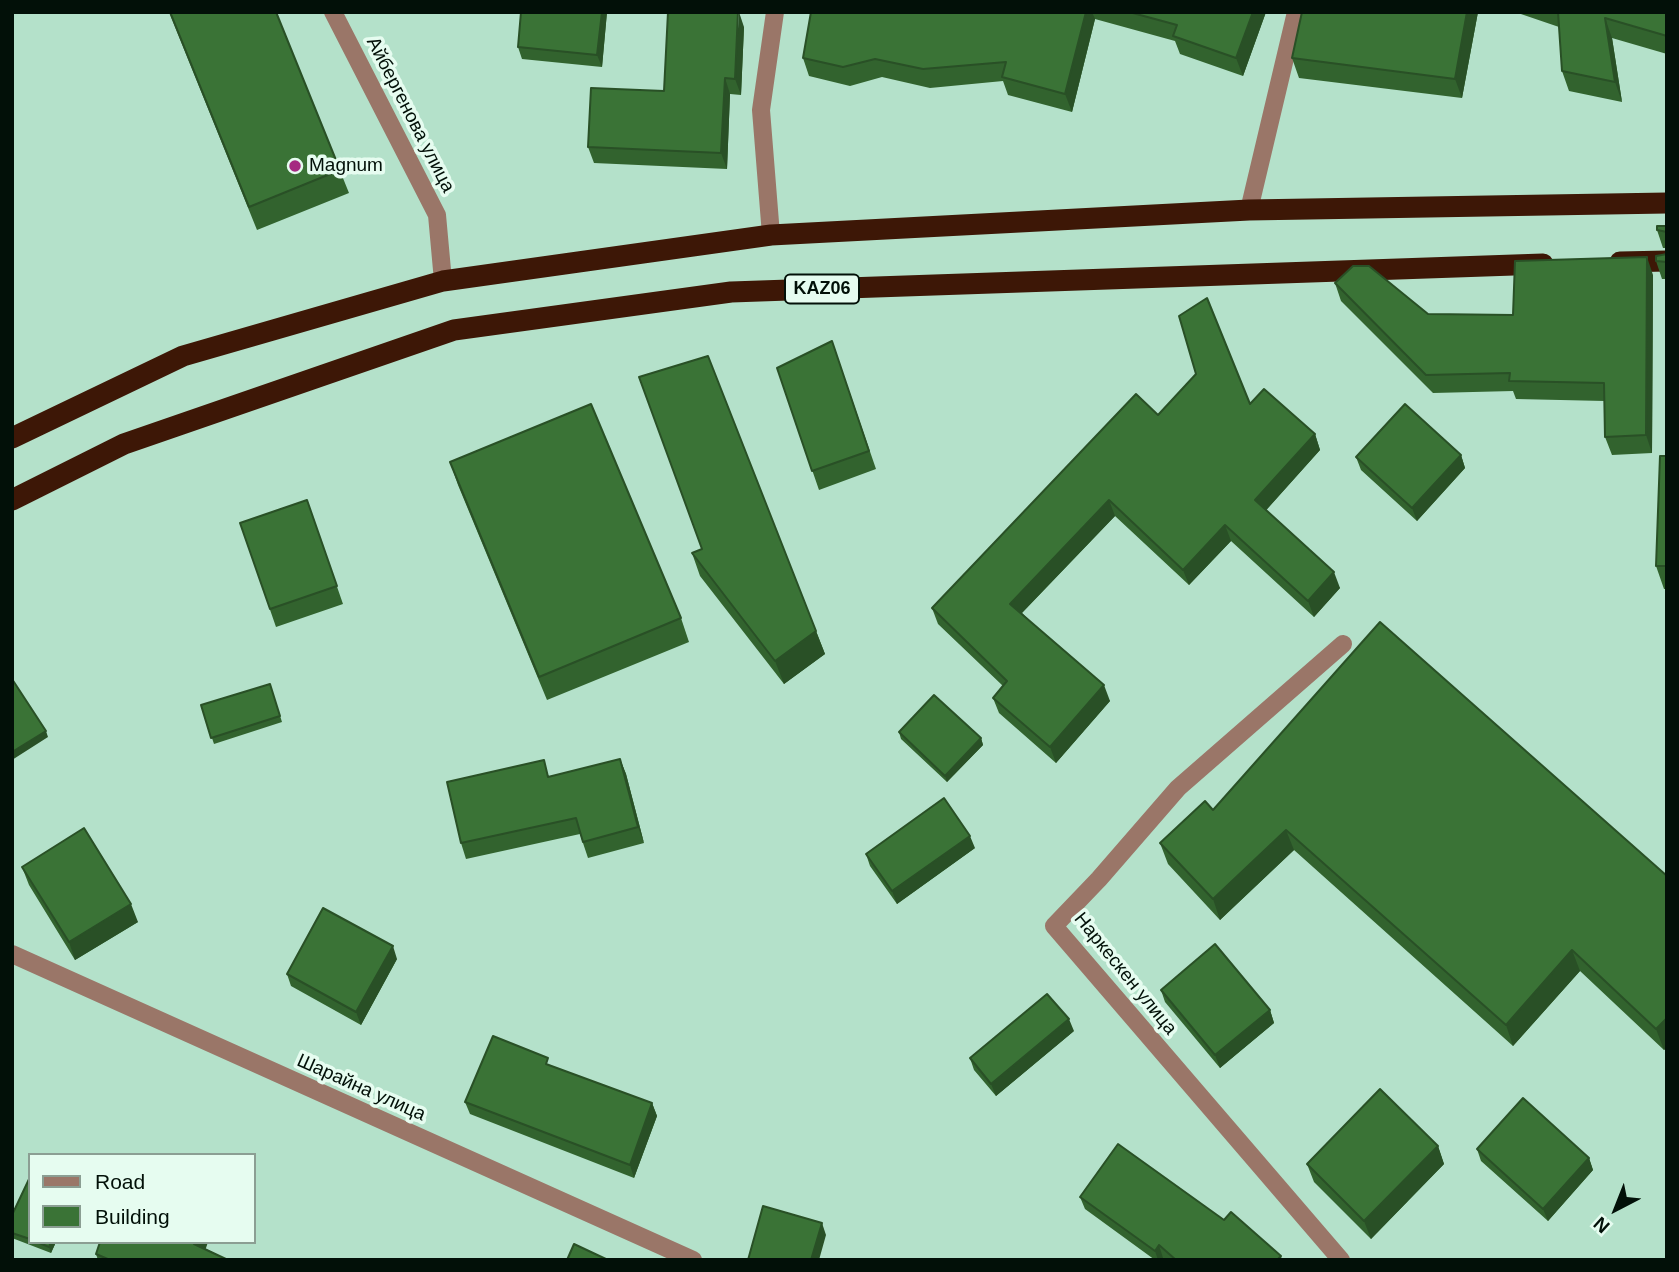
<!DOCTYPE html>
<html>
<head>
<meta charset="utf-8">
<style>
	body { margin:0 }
	#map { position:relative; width:1679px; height:1272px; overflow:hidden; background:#b4e1ca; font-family:Helvetica,sans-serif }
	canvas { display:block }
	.frame { position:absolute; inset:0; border:14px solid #021008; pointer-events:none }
	.legend { position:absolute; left:28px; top:1153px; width:228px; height:91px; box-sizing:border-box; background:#e6fcf0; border:2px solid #8b9e93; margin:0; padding:9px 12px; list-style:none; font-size:21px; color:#021008 }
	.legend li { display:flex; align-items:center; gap:14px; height:35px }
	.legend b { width:35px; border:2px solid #8b9e93 }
	.north { position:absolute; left:1581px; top:1174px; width:70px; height:70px; -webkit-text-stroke:5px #e6fcf0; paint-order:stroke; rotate:222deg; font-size:19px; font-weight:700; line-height:28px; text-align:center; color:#021008 }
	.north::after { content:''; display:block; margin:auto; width:24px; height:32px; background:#021008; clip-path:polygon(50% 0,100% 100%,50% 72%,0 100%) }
</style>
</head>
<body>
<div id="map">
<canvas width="1679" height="1272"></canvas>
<div class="frame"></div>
<ul class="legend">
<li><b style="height:9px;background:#9a7668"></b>Road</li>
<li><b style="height:19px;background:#3a7336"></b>Building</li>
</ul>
<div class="north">N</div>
</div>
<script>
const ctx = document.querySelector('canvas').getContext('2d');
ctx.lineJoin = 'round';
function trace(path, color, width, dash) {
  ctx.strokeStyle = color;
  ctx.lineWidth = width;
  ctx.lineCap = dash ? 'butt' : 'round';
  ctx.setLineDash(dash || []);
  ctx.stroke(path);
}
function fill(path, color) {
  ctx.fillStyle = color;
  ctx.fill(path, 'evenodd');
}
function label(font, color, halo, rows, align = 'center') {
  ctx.font = font + ' Helvetica,sans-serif';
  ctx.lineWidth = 7;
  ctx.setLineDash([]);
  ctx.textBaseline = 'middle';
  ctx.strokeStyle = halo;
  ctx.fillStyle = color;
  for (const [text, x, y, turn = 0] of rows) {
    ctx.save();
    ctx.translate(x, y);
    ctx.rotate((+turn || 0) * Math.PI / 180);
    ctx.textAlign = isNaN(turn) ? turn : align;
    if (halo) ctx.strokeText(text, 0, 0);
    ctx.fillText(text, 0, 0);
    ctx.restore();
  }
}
const street = new Path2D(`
	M333,12L437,215L443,281
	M1249,210L1296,12
	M771,235L761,110L775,12
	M12,954L693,1260
	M1341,1260L1054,926L1099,879L1178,788L1343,644`);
const highway = new Path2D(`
	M1620,262L1667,261
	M12,438L183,356L443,281L771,235L1249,210L1667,203
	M12,500L124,444L454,330L731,292L1543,264`);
const wall = new Path2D(`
	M169,12H276L349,193L257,230Z
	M607,12L602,67L522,59L518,47Z
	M811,12H1266L1243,76L1180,54L1175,41L1095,19L1072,112L1008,95L1003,81L930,88L882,77L850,86L809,76L803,58Z
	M1302,12H1478L1462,98L1299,78L1292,58Z
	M1515,12H1667V54L1612,38L1622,102L1569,91L1562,71L1559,27Z
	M744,27L741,95L730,94L727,169L594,163L588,147L664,91Z
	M1667,226V248H1663L1657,230Z
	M1667,254V279H1662L1656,261Z
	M1653,275L1652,453L1612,455L1605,437V401L1516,399L1513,391L1433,393L1341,301L1335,283L1428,314L1513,315Z
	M832,341L876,469L819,490L777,368Z
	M1250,404L1315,434L1320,450L1266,510L1340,588L1314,617L1231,541L1189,585L1115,516L1022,613L1110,701L1056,763L999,713L993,698L1003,686L938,624L932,608L1158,415Z
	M1461,455L1465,468L1417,521L1361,470L1356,457Z
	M1667,456V589H1664L1656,566Z
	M450,462L681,618L689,642L547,700L458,485Z
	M307,500L343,604L276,627L240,523Z
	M702,549L816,631L825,654L784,684L700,576L692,553Z
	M270,684L282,722L214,744L201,705Z
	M899,732L981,738L983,745L947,782L901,739Z
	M620,759L626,774L644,843L588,858L580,834L466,859L461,843L550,777Z
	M1213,810L1667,876V1047L1664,1050L1580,971L1513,1046L1294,850L1220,920L1168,864L1160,843Z
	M975,848L897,904L870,866L866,854Z
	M22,867L138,922L75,960L29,885Z
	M397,959L361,1025L291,986L287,974Z
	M1161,990L1270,1010L1274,1023L1220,1068L1165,1002Z
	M1074,1031L996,1096L974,1070L970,1058Z
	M551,1066L652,1103L657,1116L634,1178L470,1114L465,1102Z
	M1438,1146L1444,1164L1371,1239L1314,1182L1307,1164Z
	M1477,1149L1589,1158L1593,1170L1548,1221L1481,1161Z
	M30,1177V1242H56L51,1253L12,1238V1215Z
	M1080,1197L1224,1220L1281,1256L1282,1260H1166L1163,1258L1162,1260H1155L1085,1209Z
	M206,1249L228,1260H98L96,1254Z`);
const shadedWall = new Path2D(`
	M602,12H607L602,67L597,55Z
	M739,12L744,27L741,95L735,79Z
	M1086,12H1092L1095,19L1072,112L1065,94Z
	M1253,12H1266L1243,76L1236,58Z
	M1467,12H1478L1462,98L1455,79Z
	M1605,18L1612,38L1622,102L1615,82Z
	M725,78L730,94L727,169L721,153Z
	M1647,257L1653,275L1652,453L1646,435Z
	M1315,434L1320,450L1261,516L1255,500Z
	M1461,455L1465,468L1417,521L1412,508Z
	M1109,500L1115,516L1016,619L1010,604Z
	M1225,525L1231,541L1189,585L1183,570Z
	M1334,572L1340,588L1314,617L1308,601Z
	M816,631L825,654L784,684L775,661Z
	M1104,685L1110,701L1056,763L1050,747Z
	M46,731L48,737L12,760V752Z
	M981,738L983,745L947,782L945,776Z
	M620,759L626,774L644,843L638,827Z
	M1286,830L1294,850L1220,920L1213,899Z
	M970,836L975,848L897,904L892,891Z
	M131,904L138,922L75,960L69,942Z
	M393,946L397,959L361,1025L356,1012Z
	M1572,950L1580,971L1513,1046L1506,1025Z
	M1270,1010L1274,1023L1220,1068L1215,1055Z
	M1667,1018V1047L1664,1050L1656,1029Z
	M1069,1019L1074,1031L996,1096L991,1084Z
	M652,1103L657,1116L634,1178L630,1165Z
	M1438,1146L1444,1164L1371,1239L1364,1221Z
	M1589,1158L1593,1170L1548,1221L1543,1209Z
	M822,1223L826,1235L819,1260H811Z
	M51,1242H56L51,1253L49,1247Z
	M195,1242H208L202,1260L194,1244Z
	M1159,1245L1163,1258L1162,1260H1158L1155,1251Z`);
const building = new Path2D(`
	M170,12H276L340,170L249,207Z
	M521,12H602L597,55L518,47Z
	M668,12H738L735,79L725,78L721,153L588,147L591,88L664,91Z
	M811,12H1086L1065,94L1002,77L1006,62L923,69L875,59L843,67L803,58Z
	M1129,12H1253L1236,58L1173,36L1177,25Z
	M1302,12H1467L1455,79L1292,58Z
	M1558,12H1667V36L1605,18L1615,82L1562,71Z
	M1657,226H1667V232L1657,230Z
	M1667,254V262L1656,261V256Z
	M1647,257L1646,435L1605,437L1604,383L1509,381L1510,373L1426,375L1335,283L1353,266H1369L1428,314L1513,315L1515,261Z
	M1207,298L1250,404L1264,389L1315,434L1255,500L1334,572L1308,601L1225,525L1183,570L1109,500L1010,604L1104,685L1050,747L993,698L1007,681L932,608L1136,394L1158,415L1196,374L1179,316Z
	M832,341L869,451L812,471L777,368Z
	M708,356L816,631L775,661L692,553L702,549L639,377Z
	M591,404L681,618L539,677L450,462Z
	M1405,404L1461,455L1412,508L1356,457Z
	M1660,456H1667V566H1656Z
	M307,500L337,586L270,609L240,523Z
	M1380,622L1667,876V1018L1656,1029L1572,950L1506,1025L1286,830L1213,899L1160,843L1205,801L1213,810Z
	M12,679L46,731L12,752Z
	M270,684L280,716L211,738L201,705Z
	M934,695L981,738L945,776L899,732Z
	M620,759L638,827L583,842L576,818L461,843L447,782L544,760L548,777Z
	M944,798L970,836L892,891L866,854Z
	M84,828L131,904L69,942L22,867Z
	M323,908L393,946L356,1012L287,974Z
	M1215,944L1270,1010L1215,1055L1161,990Z
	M1047,994L1069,1019L991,1084L970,1058Z
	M493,1036L548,1058L546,1064L652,1103L630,1165L465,1102Z
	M1380,1089L1438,1146L1364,1221L1307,1164Z
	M1523,1098L1589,1158L1543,1209L1477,1149Z
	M1118,1144L1224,1220L1231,1212L1281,1256L1277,1260H1176L1159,1245L1155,1251L1080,1197Z
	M30,1177V1239L12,1233V1215Z
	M763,1206L822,1223L811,1260H748Z
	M37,1242H51L49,1247Z
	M100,1242H195L194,1244L228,1260H110L96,1254Z
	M574,1244L608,1260H567Z`);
const markers = [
	[295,166,7,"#a52b81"]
];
const shields = [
	[822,289,74]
];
const shieldNames = [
	["KАZ06",822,289]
];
const streetNames = [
	["Айбергенова улица",410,115,63],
	["Наркескен улица",1125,974,51],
	["Шарайна улица",361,1088,24]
];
const poiNames = [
	["Magnum",309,166]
];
trace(street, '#9a7668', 18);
trace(highway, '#3d1706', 21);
fill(wall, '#32632e');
fill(shadedWall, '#295026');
fill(building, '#3a7336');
trace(building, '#295026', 2);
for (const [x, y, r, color] of markers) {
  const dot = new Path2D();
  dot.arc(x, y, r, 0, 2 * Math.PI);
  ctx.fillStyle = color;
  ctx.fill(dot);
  trace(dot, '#e6fcf0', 2.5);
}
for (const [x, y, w] of shields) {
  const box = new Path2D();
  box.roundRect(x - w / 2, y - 14.5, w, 29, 5);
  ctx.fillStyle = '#e6fcf0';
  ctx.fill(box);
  trace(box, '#021008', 2);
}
label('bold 18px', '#021008', null, shieldNames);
label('19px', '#021008', '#e6fcf0', streetNames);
label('19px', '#021008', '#e6fcf0', poiNames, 'left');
</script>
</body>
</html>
